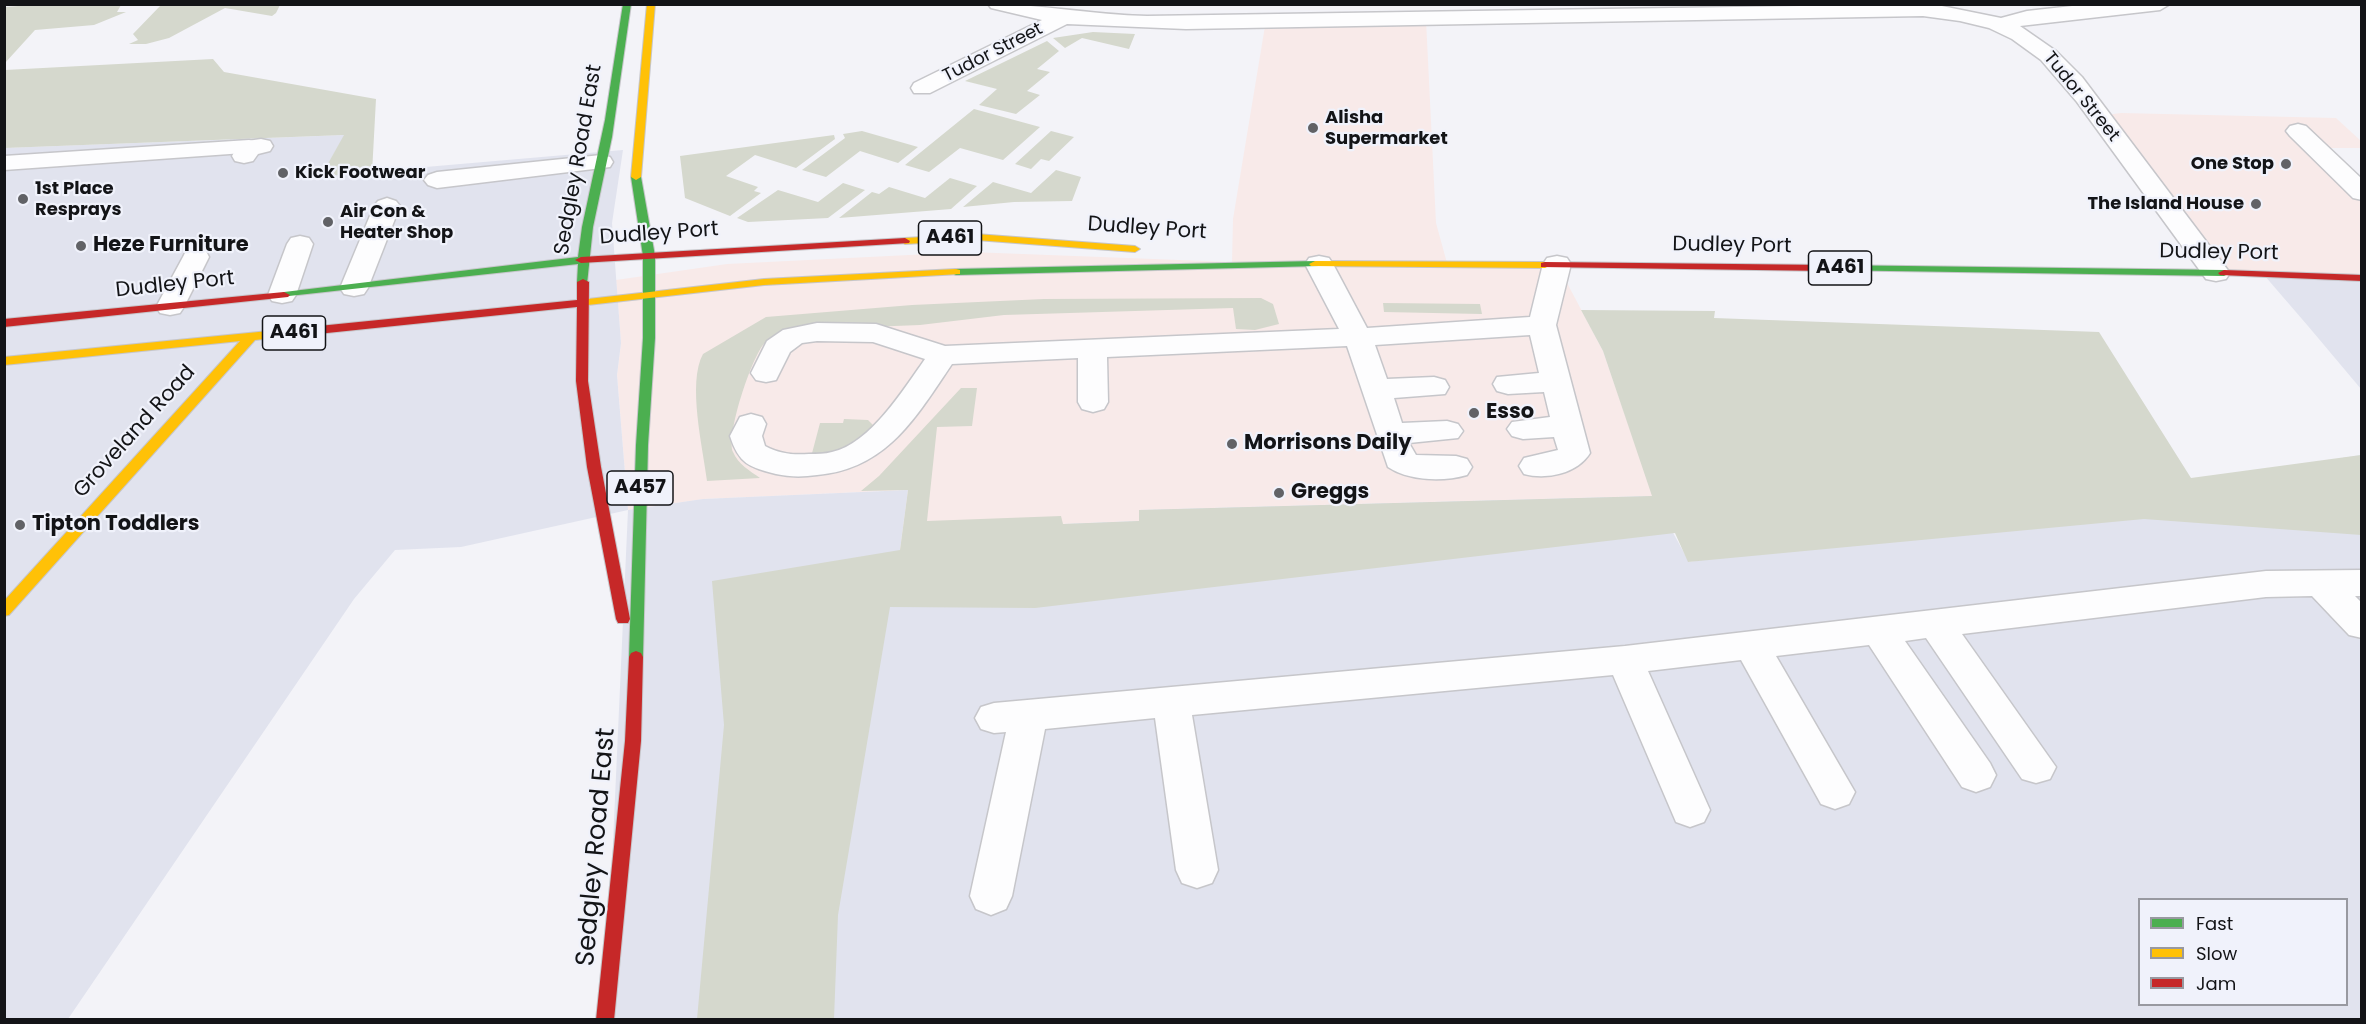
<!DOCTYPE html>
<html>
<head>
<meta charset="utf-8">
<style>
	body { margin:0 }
	#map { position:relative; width:2366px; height:1024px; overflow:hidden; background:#f3f3f8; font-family:Poppins,sans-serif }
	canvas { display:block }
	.frame { position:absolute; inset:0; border:6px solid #131417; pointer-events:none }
	.legend { position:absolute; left:2138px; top:898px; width:210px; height:108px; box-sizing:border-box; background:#f0f2fb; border:2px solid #9899a0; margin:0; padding:8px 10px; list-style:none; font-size:18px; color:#131417 }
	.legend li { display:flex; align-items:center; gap:12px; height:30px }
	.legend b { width:30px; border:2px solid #9899a0 }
</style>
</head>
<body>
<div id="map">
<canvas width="2366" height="1024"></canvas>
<div class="frame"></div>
<ul class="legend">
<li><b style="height:8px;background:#4caf50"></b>Fast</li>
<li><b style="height:8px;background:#ffc107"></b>Slow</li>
<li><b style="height:8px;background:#c62828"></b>Jam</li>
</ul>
</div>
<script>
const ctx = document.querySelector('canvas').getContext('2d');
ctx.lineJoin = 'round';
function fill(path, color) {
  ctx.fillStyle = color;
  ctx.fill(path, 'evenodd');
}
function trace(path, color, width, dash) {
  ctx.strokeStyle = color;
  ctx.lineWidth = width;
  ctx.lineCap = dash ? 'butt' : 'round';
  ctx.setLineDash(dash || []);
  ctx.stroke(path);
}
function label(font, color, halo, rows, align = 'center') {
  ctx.font = font + ' Poppins,sans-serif';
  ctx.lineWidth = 4.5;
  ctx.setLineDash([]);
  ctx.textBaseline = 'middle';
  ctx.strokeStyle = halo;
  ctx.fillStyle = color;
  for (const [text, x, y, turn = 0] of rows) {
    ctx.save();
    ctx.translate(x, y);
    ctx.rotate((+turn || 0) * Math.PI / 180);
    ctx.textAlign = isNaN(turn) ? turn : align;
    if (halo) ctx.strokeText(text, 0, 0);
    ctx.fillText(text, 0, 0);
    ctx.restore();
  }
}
const commercial = new Path2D(`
	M1266,20H1426L1436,223L1447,263L1557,264L1603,351L1653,496L1139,510V521L1063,524L900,550L908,490L704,499L628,510L617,375L621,343L616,280L727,264L970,252L1232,262L1233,219Z
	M2121,113L2336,118L2361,141V148H2330L2328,153L2361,185V278L2216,273L2098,116Z`);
const built = new Path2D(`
	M345,135L321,176L623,150L612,223L621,343L617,375L628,510L703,499L908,490L900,550L1063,524L1139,521V510L1653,496L1689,562L2361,455V1019H605L628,510L461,547L395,550L354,599L68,1019H5L4,148ZM2140,900H2346V1004H2140Z
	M2264,275L2361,278V389L2308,326Z`);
const green = new Path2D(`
	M44,4L121,5L117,12H126L94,25L35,30L5,63V7Z
	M161,5V4L280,5L276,13L272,16L225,8L169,38L146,44H129L138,40L133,34Z
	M1093,32L1135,34L1129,49L1082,38L1065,48L1053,38Z
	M1047,41L1059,51L1037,69L1050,72L1027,91L1040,95L1016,114L979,105L997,89L965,81Z
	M213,59L224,72L376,99L372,173L321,176L344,135L5,148V70Z
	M974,109L1040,127L1003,160L960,148L929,172L905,165Z
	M862,131L918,147L898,163L860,151L826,177L802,170L845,138L843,134Z
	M1051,131L1074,137L1049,161L1041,159L1031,169L1015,164Z
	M834,135L835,139L796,168L755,155L726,176L758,187L754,191L761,193L730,216L685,198L680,156Z
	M1056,170L1081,177L1072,201L1014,202L963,207L993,182L1031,193Z
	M950,178L977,186L951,209L839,218L872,192L879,194L889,187L925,198Z
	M843,183L865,190L828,218L748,222L737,218L778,190L818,202Z
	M1261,298L1273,304L1279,324L1255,330L1236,329L1233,308L1004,315L920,325L792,330C781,333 771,336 763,345C751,360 726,434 733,452C738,464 750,471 760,478L707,481C703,448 687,383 703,354L766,317L912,305L1044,299Z
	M1383,303L1480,304L1482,314L1384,312Z
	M1581,310L1715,311L1714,318L2099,332L2191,478L2361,455V535L2144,519L1688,562L1675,533L1035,608L890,607L838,915L834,1019H697L724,725L712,581L900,550L908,490L861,491L879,476L961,388H977L972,426L937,427L927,521L1061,516L1063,524L1139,521V510L1652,496L1603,351Z
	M844,419L868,420L873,425L843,455L811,457L820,423H843Z`);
const lane = new Path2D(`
	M2298,124L2306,126L2362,179V200L2353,198L2290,136L2286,131L2290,126Z
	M261,139L270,141L273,146L270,151L258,154L253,161L244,163L235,161L232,156L240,142Z
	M601,155L610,157L613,162L610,167L437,188L428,185L424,180L428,175L437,172Z
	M387,198L396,201L400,206L368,288L364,294L354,296L344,294L340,288L374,206L378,201Z
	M300,236L309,238L313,244L296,295L292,301L282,303L272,301L268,295L287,244L291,238Z
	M196,249L206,251L209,257L184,307L180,313L170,315L160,313L156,307L183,257L186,251Z
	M1319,256L1329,258L1333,264L1367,328L1530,317L1543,264L1547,258L1557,256L1567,258L1571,264L1556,325L1590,453C1577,474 1546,480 1524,474L1519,466L1524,458L1558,450L1554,437L1523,439L1512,436L1507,429L1512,422L1550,417L1544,392L1508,394L1497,391L1493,384L1497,377L1539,373L1530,335L1375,345L1387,379L1434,377L1445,380L1449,387L1445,394L1394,398L1402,423L1447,421L1458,424L1463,431L1458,438L1409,443L1416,455L1456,456L1467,459L1472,467L1467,475C1443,482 1409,481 1388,467L1347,346L1107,357L1108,402L1104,409L1093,412L1082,409L1078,402V358L952,364C916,417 887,469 817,475C803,477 789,477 776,474C749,467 739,464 730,436L740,417L751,414L762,417L766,424L762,436L765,446C780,454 793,455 809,454C817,454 825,454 832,452C870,444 904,389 925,359L873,342L817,341L802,343L790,352L776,380L766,382L756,380L751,373L767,341L783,330L817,323L876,324L945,346L1339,329L1305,264L1309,258Z
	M2362,570V596H2355L2362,603V638L2349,635L2312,596L2266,597L1962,634L2056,767L2050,779L2036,783L2022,779L1926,638L1905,641L1990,763L1996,775L1990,787L1976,792L1962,787L1869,645L1776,656L1855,792L1849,804L1835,809L1821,804L1741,660L1648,671L1710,810L1704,822L1690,827L1676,822L1613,675L1192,715L1218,870L1212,883L1197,888L1182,883L1176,870L1155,718L1045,729L1012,896L1006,909L991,915L976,909L970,896L1006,732L994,733L981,729L975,718L981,707L994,703L1625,646L2266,571Z`);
const street = new Path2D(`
	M988,4C1041,4 1094,15 1147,16L1932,4L2001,18L2027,11L2090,4H2170L2160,10L2020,26L2056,51L2082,77L2230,273L2226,279L2216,281L2206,279L2077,102L2041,60L2012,39L1989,28L1960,21L1923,16L1186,29L1067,24L930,93H914L911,88L914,83L1042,20L991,8Z
	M249,140L258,142L261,147L258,152L4,170V156Z`);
const fast = new Path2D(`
	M623,4H631L612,137L593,227L587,284H579L577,282L578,264L280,297L278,295L284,292L578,257L582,227L605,120Z
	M636,174L641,177L655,256V338L648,445L643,657L641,661L636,663L631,661L629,657L636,445L643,338V256L631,177Z
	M1315,261L1321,264L1319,266L956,275L950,272L956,269Z
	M1828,265L2224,270L2230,273L2224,276L1824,270L1822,268Z`);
const slow = new Path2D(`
	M647,4H655L641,177L636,180L631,177Z
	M976,234L1135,246L1140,249L1135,252L976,240L905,244L900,241L905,238Z
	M1315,261L1545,262L1551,265L1545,268L1311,266L1309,264Z
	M956,269L960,270V274L764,285L579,306L573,303L579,300L764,279Z
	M279,330L283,331L285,334L283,337L255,340L9,615L4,616V601L240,341L4,365V357Z`);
const jam = new Path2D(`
	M905,238L910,241L909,243L581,263L575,260L581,257Z
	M1545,262L1828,265L1834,268L1828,271L1541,267V263Z
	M2224,270L2362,275V281L2220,275L2218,273Z
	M583,279L589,282L588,381L601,467L630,619L628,623H618L616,619L587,467L576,381L577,307L279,338L273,334L279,330L577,300V282Z
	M284,292L290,295L288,297L4,327V319Z
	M636,651L641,653L643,657L641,741L614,1020H596L625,741L629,657L631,653Z`);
const markers = [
	[1313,128,6,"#616266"],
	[2286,164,6,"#616266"],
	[283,173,6,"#616266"],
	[23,199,6,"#616266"],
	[2256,204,6,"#616266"],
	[328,222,6,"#616266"],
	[81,246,6,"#616266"],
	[1474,413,6,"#616266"],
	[1232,444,6,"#616266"],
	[1279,493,6,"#616266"],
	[20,525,6,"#616266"]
];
const farStreetnames = [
	["Tudor Street",993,53,-27],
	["Tudor Street",2081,97,51]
];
const farPoinames = [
	["Alisha",1325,118],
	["Supermarket",1325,139],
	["One Stop",2274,164,"right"],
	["Kick Footwear",295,173],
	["1st Place",35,189],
	["Resprays",35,210],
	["The Island House",2244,204,"right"],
	["Air Con &",340,212],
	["Heater Shop",340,233]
];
const shields = [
	[950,238,63],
	[1840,268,63],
	[294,333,63],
	[640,488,66]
];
const shieldNames = [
	["A461",950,238],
	["A461",1840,268],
	["A461",294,333],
	["A457",640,488]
];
const streetNames = [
	["Sedgley Road East",579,160,-80],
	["Dudley Port",1147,229,4],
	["Dudley Port",659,234,-4],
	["Dudley Port",1732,246,1],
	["Dudley Port",2219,253,1],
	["Dudley Port",175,285,-6],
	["Groveland Road",135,432,-48]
];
const poiNames = [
	["Heze Furniture",93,246],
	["Esso",1486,413],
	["Morrisons Daily",1244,444],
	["Greggs",1291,493],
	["Tipton Toddlers",32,525]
];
const nearStreetnames = [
	["Sedgley Road East",597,847,-85]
];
fill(commercial, '#f8eae9');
fill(built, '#e1e3ee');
fill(green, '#d5d8cd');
trace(lane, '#c6c6ca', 3);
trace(street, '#c6c6ca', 3);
trace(fast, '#c6c6ca', 2);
trace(slow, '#c6c6ca', 2);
trace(jam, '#c6c6ca', 2);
fill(lane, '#fdfdfe');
fill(street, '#fdfdfe');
fill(fast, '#4caf50');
fill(slow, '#ffc107');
fill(jam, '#c62828');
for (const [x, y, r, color] of markers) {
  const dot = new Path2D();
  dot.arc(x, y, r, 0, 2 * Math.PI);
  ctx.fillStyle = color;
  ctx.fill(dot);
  trace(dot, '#f0f2fb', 2);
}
label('18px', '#131417', '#f0f2fb', farStreetnames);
label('bold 18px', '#131417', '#f0f2fb', farPoinames, 'left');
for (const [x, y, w] of shields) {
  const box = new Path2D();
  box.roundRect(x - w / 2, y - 17, w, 34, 4.5);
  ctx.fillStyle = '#f0f2fb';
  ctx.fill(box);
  trace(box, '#131417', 1.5);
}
label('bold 20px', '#131417', null, shieldNames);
label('21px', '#131417', '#f0f2fb', streetNames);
label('bold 21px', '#131417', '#f0f2fb', poiNames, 'left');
label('26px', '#131417', '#f0f2fb', nearStreetnames);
</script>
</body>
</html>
